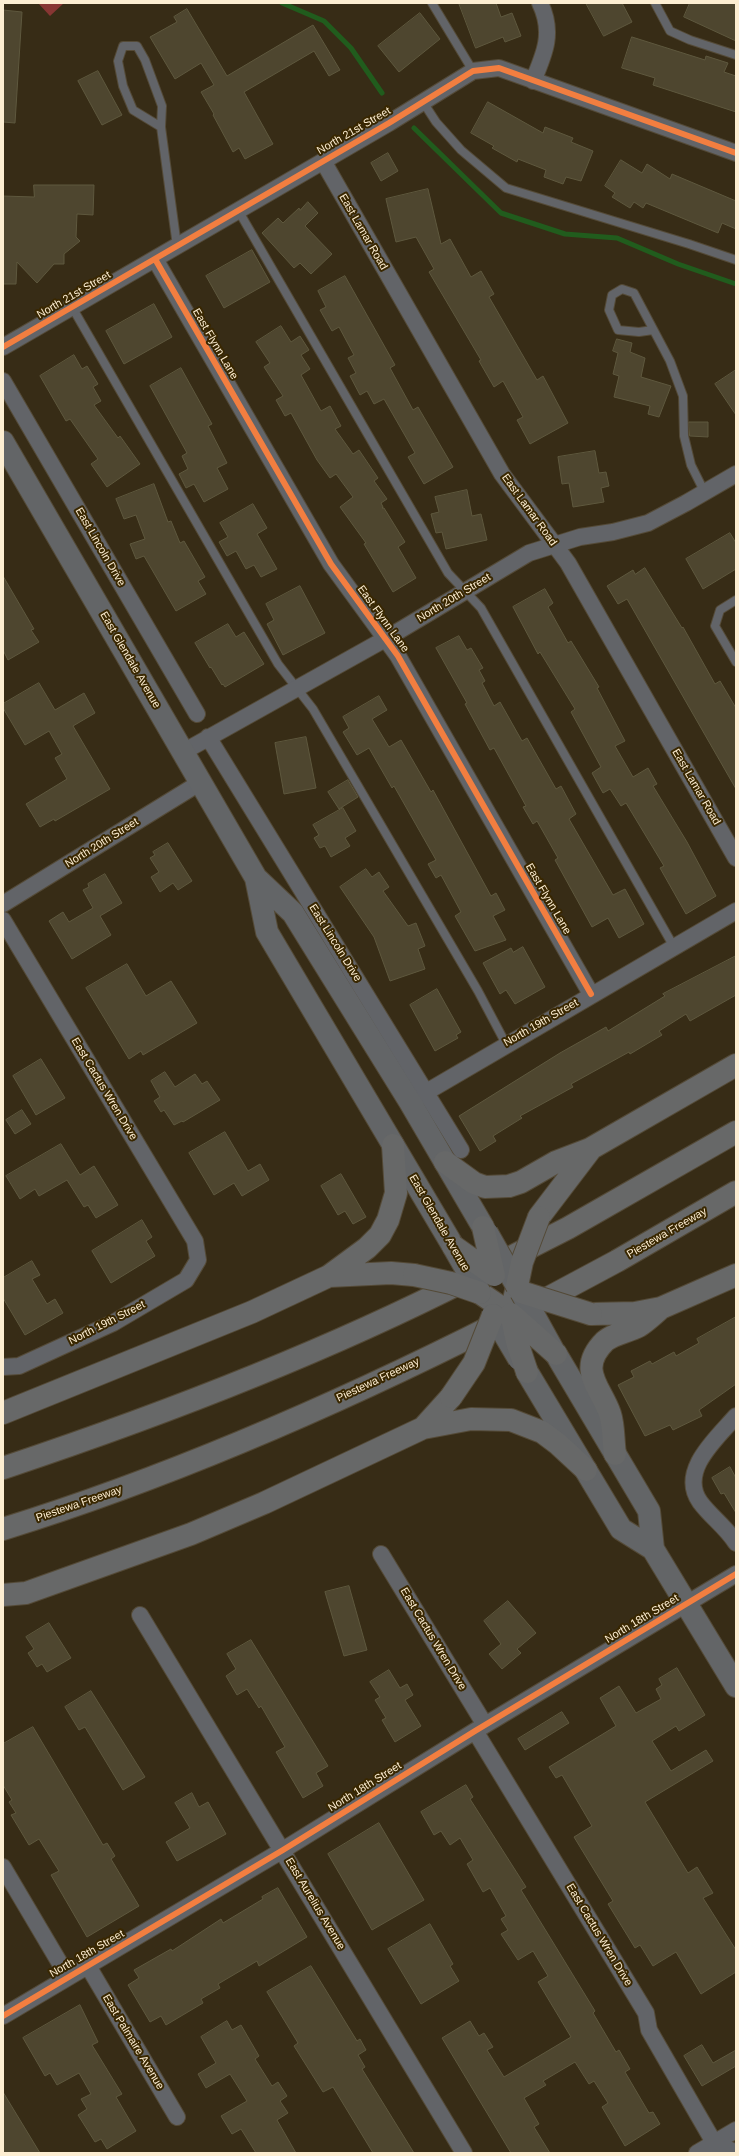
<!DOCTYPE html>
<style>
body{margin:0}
#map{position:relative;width:739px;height:2156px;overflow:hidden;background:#372c16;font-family:Helvetica,sans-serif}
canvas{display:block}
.frame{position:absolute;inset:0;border:4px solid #fdeed2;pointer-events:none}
</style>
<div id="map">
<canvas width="739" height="2156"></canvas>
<div class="frame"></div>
</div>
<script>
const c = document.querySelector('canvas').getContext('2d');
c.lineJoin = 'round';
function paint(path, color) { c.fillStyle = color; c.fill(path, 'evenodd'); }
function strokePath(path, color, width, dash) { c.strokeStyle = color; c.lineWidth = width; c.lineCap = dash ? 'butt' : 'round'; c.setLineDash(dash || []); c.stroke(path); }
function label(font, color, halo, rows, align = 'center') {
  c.font = font + ' Helvetica,sans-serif'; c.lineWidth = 4; c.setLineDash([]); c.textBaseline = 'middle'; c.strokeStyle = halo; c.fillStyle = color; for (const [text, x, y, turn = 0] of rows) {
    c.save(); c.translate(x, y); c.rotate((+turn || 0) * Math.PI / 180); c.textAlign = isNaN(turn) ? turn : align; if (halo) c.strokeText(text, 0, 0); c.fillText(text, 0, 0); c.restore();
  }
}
const green = new Path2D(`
 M38,3H64L50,16Z`);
const stream = new Path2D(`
 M282,3L324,21L351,48L382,93
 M414,128L501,213L565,234L617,238L678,264L736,284`);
const building = new Path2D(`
 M459,3H496L501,17L512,13L521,36L505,42L503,37L476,48Z
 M586,3H622L632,22L604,36Z
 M690,3H736V41L684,17Z
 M187,9L227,76L313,25L340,70L329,76L314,51L244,92L273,144L245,159L239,148L233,152L213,115L214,114L201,92L214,85L201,63L175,79L150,37L177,22L174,17Z
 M3,10L22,12L15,123L3,122Z
 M420,13L440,39L399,72L378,46Z
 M632,37L705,60L706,56L728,63L724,72L736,76V112L653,85L655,78L622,68Z
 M98,71L122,115L102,125L78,81Z
 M488,102L543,133L545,127L573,138L571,142L593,151L581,181L566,177L563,184L544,177L546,170L518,159L517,162L492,148L494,146L471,133Z
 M388,153L398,171L381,181L371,163Z
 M621,160L642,173L647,164L670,179L672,174L736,201V229L722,223L718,233L646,203L643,208L634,202L630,208L612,197L615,193L605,186Z
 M34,185H94L93,215L77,214L76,237L80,241L64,254V264H54L37,283L17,262L16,284H3V196L34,197Z
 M428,189L441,244L450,239L471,277L481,271L494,294L489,297L537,380L543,376L568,423L530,444L517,420L523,417L503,381L494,387L479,361L481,360L429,272L434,269L416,237L396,242L386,199Z
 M308,202L318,213L305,226L332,254L311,274L300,263L294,268L262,233L278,218L283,223L299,208L300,210Z
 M252,250L270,282L224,308L206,276Z
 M345,276L395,365L390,368L413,410L418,407L453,467L424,484L408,457L415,453L384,399L374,404L367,391L360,395L350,376L356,373L348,358L354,355L339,327L332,331L320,310L326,307L318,291Z
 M154,304L172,337L124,364L106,331Z
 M281,326L291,342L300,336L309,350L301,355L310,369L301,375L321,411L330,406L341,426L335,429L353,454L359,450L378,478L374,481L387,499L381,503L383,507L382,508H384L405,542L398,547L416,578L393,592L364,544L366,543L340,507L353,497L336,474L330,478L317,460L291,413L285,416L276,400L283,396L264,367L270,363L256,342Z
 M617,339L632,343L630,352L645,358L641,377L671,386L659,417L648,414L650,406L614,397L619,376L613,374L618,353L613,351Z
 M74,355L82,369L87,366L98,384L93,387L101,401L94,405L118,438L120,436L140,464L107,487L91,464L98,459L70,419L66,421L40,376Z
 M181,368L212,424L208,426L227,463L217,468L228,489L204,502L194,484L186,488L179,474L188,469L182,456L187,453L150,386Z
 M736,370V415L715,384Z
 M689,422H708V437L690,436Z
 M595,451L599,473L606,472L609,486L601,488L604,502L573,507L569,483L562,484L558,457Z
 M154,484L168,522L171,521L180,543L184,541L205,577L198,581L206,594L176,611L144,556L136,559L130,544L145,539L136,515L124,519L116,499Z
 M467,490L472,516L481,514L487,540L446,549L442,532L436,533L431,514L439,512L435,497Z
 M253,504L267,528L257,534L277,569L261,577L254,565L246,569L236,551L227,556L219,542L228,537L220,523Z
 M730,533L736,543V569L703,589L686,559Z
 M645,568L682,628L683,627L715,684L720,681L736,708V789L627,599L618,604L607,586L633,570L635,574Z
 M3,576L34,629L31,630L39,642L8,660L3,650Z
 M300,586L325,633L283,655L267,624L274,620L266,604Z
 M545,589L553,603L548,607L568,643L571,641L599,687L597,688L625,741L615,746L633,777L648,768L657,784L653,786L687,842L716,896L686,914L660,868L664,866L626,803L621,806L610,789L603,793L592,773L601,767L571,712L575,709L540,652L538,654L513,607Z
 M228,624L236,637L244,632L264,664L225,687L223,684L222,685L211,667L210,668L195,643Z
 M459,636L467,650L471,648L483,668L479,670L485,681L482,683L494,706L500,702L522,741L527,738L556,789L561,786L576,814L569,819L613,895L625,889L644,924L619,938L608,918L592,927L555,860L558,858L537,821L533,824L523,807L526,806L494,748L490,750L465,704L467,703L436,648Z
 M39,683L55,710L84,693L95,713L73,726L110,789L55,821L54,819L40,827L26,804L67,779L55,758L62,754L49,731L25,745L3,708V704Z
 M379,696L387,710L372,719L389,747L401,740L431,792L433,790L491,896L496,893L505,910L493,916L506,940L475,951L455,916L461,912L441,875L436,878L428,864L436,860L394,786L392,788L369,748L357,755L343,732L349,728L343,717Z
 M306,737L316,788L284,794L275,743Z
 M348,780L358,797L339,809L328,792Z
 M343,808L356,831L345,838L350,846L331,857L325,846L320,848L314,838L319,835L313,825Z
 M168,843L192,881L178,890L173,883L160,892L151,877L159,872L150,858L155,855L153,852Z
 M366,869L372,877L379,872L389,887L383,891L408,926L416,923L425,946L418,949L425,969L390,981L374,937L340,887Z
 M105,874L122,903L100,916L111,935L72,959L49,921L63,912L69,922L93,908L83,890L89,887L88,884Z
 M523,947L545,987L515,1004L506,990L500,994L483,963L511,948L513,952Z
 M736,956V995L690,1021L686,1014L659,1031L662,1035L630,1054L629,1052L571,1084L573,1087L520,1116L522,1118L493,1136L496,1141L480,1151L459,1116L560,1053L606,1027L608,1031L665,996L663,994Z
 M127,964L146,996L171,981L197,1023L143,1055L141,1051L129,1059L86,988Z
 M437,989L461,1032L456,1035L458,1038L435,1051L410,1005Z
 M41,1059L65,1098L36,1115L13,1076Z
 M165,1072L175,1087L195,1074L202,1084L207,1081L220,1100L183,1122L182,1121L174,1125L164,1110L161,1112L154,1101L160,1097L151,1081Z
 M22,1110L31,1124L15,1134L6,1120Z
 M225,1132L248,1171L260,1164L269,1180L242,1196L234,1183L214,1195L189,1153Z
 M61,1144L80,1175L94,1166L118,1205L96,1218L88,1205L84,1207L67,1180L39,1196L35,1189L20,1199L6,1176Z
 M341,1174L366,1217L353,1224L345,1211L338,1215L321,1186Z
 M142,1220L152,1237L146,1241L155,1256L111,1283L92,1251Z
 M32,1261L40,1275L32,1279L47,1304L55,1299L63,1313L25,1335L3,1298V1278Z
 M736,1317V1384L699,1410L702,1416L673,1430L670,1425L645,1436L618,1385L634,1377L631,1371L650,1361L652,1364L674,1352L676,1356L699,1343L697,1339Z
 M730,1467L736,1478V1513L724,1493L721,1494L712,1478Z
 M349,1586L367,1650L344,1656L325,1592Z
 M508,1601L536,1633L517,1649L521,1653L502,1669L489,1654L501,1644L484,1621Z
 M49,1623L71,1658L47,1672L42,1664L37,1667L28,1653L34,1649L26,1637Z
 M251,1640L328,1766L316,1773L323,1786L303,1798L276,1752L285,1747L261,1706L259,1708L247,1689L237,1695L226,1676L236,1669L227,1654Z
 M677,1668L705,1715L679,1731L676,1726L652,1741L671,1771L706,1750L713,1761L645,1802L688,1873L697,1867L713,1893L703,1898L736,1950V1972L701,1994L676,1952L653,1966L640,1945L635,1948L608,1904L613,1901L574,1837L592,1826L562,1775L556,1778L549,1767L616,1726L600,1698L619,1686L636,1713L661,1699L656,1689L662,1685L659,1679Z
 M389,1670L400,1688L407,1684L413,1695L405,1700L421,1726L395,1742L382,1720L386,1718L375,1700L380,1697L370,1682Z
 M91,1691L145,1777L123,1790L85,1727L79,1730L65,1707Z
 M562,1712L569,1723L525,1750L518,1739Z
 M33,1727L103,1845L107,1843L115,1856L111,1859L139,1906L87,1937L51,1875L59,1871L39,1839L29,1845L11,1815L16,1813L9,1802L12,1800L3,1785V1744Z
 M466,1785L473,1797L470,1799L526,1887L521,1890L595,2011L593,2013L616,2052L619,2050L630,2069L625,2072L649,2113L653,2112L660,2124L625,2146L602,2107L608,2103L594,2081L589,2084L575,2062L543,2081L546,2085L524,2098L539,2124L534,2127L550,2153H511L442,2038L470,2021L479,2036L484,2033L493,2047L487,2050L504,2077L571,2037L538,1982L548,1976L533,1951L518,1960L501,1934L508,1930L501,1919L506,1916L490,1888L483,1892L467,1864L473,1860L460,1838L450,1845L441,1831L434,1835L421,1812Z
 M192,1793L199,1807L208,1802L226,1834L177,1861L166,1842L190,1828L175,1803Z
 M379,1823L424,1900L372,1930L328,1854Z
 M278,1888L307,1937L259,1966L257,1961L218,1984L220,1988L201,1999L203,2003L166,2025L161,2016L150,2022L128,1985L139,1978L134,1970L171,1949L172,1951L221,1919L223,1923L263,1899L262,1897Z
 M430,1924L453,1964L450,1966L459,1981L421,2004L388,1949Z
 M311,1966L357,2041L360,2039L366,2050L358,2055L365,2067L362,2069L414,2153H373L333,2087L323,2092L294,2046L298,2043L267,1992Z
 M80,2005L98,2042L92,2045L122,2094L116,2097L136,2131L107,2149L101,2139L95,2142L78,2115L87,2109L81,2099L91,2094L79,2073L57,2085L50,2073L45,2076L23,2038Z
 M227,2021L232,2030L241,2025L259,2056L255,2059L272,2086L278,2082L287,2096L280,2101L288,2113L277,2120L296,2153H256L241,2129L232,2134L221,2116L247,2101L230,2074L206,2088L198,2074L216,2063L201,2037Z
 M702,2045L713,2063L736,2050V2066L702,2086L684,2056Z
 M3,2092L40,2153H3Z`);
const lane = new Path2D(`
 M432,3L473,71
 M655,3L670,31L690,40L736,55
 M423,102L436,122L461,150L506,188L689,244L736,260
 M161,127L162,106L145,60L137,46H123L118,61L123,86L133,110L161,127L177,246
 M238,210L448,573L481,608L674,947
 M72,307L278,664L313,709L478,991L506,1044
 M653,330L639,332L618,330L609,310L612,295L622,289L634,293L670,361L683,396L684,436L691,465L705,493
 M736,600L720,610L715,626L736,662`);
const street = new Path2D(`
 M533,81C545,53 554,32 540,3
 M323,161L502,474L568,563L736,858
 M155,259L331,564L398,656L591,994
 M3,347L389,123L473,71L499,68L736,153
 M3,381L197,714
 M208,737L461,1150
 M183,752L387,638L529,553L580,537L613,532L648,523L686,503L736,474
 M3,904L201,782
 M3,920L195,1241L198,1260L186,1280L113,1323L19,1366L3,1367
 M418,1097L736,911
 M736,1416C717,1438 678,1471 700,1502C711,1517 726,1527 736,1543
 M381,1554L485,1725
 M140,1615L464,2153
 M475,1731L646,2013L649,2030L720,2153
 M3,1867L68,1977
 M88,1966L177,2117
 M3,2016L283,1850L475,1731L736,1574
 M715,2142L736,2153
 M697,2153L736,2130`);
const secondary = new Path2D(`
 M3,442L256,878L293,913L410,1102L483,1227
 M256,878L267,932L453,1246
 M556,1354L649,1511L653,1549
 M527,1372L621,1529L653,1549L736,1686`);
const highway = new Path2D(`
 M445,1162L474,1183L485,1187L509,1186L521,1182L556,1162L590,1149L736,1065
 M539,1217L590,1150
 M515,1255L568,1228L736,1132
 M329,1276L391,1273L414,1275
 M480,1293L511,1314L517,1286
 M533,1306L617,1261L736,1192
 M591,1314L635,1313L661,1308L736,1275
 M3,1413L252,1312L329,1276L367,1248L380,1235L388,1220L396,1193L393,1145
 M423,1428L451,1397
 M615,1454C613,1441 614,1426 610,1414C601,1387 576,1370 605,1341C615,1333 628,1332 639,1326C647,1321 654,1314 661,1308
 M3,1468C162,1415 319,1355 468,1279
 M3,1529C174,1476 340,1403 500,1322
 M3,1595L26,1593L191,1534L264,1503L423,1428L471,1419L511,1420L542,1432L558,1444L586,1470`);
const secondaryBridge = new Path2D(`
 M487,1233L517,1286
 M453,1246L480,1293
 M521,1292L553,1350
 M493,1315L519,1359`);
const highwayBridge = new Path2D(`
 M483,1227L494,1275
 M453,1246L494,1275
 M414,1275L451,1283L480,1293
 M517,1286L522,1262L539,1217
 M521,1292L591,1314
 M511,1314L556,1354
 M511,1314L517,1342L527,1372
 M451,1397L474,1363L493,1315`);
const cycleway = new Path2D(`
 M155,259L331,564L398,656L591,994
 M3,347L389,123L473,71L499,68L736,153
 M3,2016L283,1850L475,1731L736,1574`);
const streetNames = [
 ["North 21st Street",354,131,-30],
 ["East Lamar Road",363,232,60],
 ["North 21st Street",74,295,-30],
 ["East Flynn Lane",215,344,60],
 ["East Lamar Road",529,510,54],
 ["East Lincoln Drive",100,547,60],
 ["North 20th Street",454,598,-31],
 ["East Flynn Lane",383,619,54],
 ["East Glendale Avenue",130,660,60],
 ["East Lamar Road",696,787,60],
 ["North 20th Street",102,843,-32],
 ["East Flynn Lane",548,899,60],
 ["East Lincoln Drive",335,943,58],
 ["North 19th Street",541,1023,-30],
 ["East Cactus Wren Drive",104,1089,59],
 ["East Glendale Avenue",439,1223,60],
 ["Piestewa Freeway",667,1233,-30],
 ["North 19th Street",107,1323,-27],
 ["Piestewa Freeway",378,1380,-25],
 ["Piestewa Freeway",79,1504,-19],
 ["North 18th Street",642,1619,-31],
 ["East Cactus Wren Drive",433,1639,59],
 ["North 18th Street",365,1787,-32],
 ["East Aurelius Avenue",315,1904,59],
 ["East Cactus Wren Drive",599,1935,59],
 ["North 18th Street",87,1954,-30],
 ["East Palmaire Avenue",133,2042,59]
];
paint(green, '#873633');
strokePath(stream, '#215c1d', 5);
paint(building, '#4e462f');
strokePath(building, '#5e583e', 1);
strokePath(lane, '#544a37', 10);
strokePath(street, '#544a37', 18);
strokePath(secondary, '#544a37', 24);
strokePath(highway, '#544a37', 24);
strokePath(lane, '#626468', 8);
strokePath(street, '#626468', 16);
strokePath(secondary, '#636567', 22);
strokePath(highway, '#676868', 22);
strokePath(secondaryBridge, '#544a37', 24, []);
strokePath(highwayBridge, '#544a37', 24, []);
strokePath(secondaryBridge, '#636567', 22);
strokePath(highwayBridge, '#676868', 22);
strokePath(cycleway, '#f27e40', 6);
label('11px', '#fdeed2', '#392700', streetNames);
</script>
